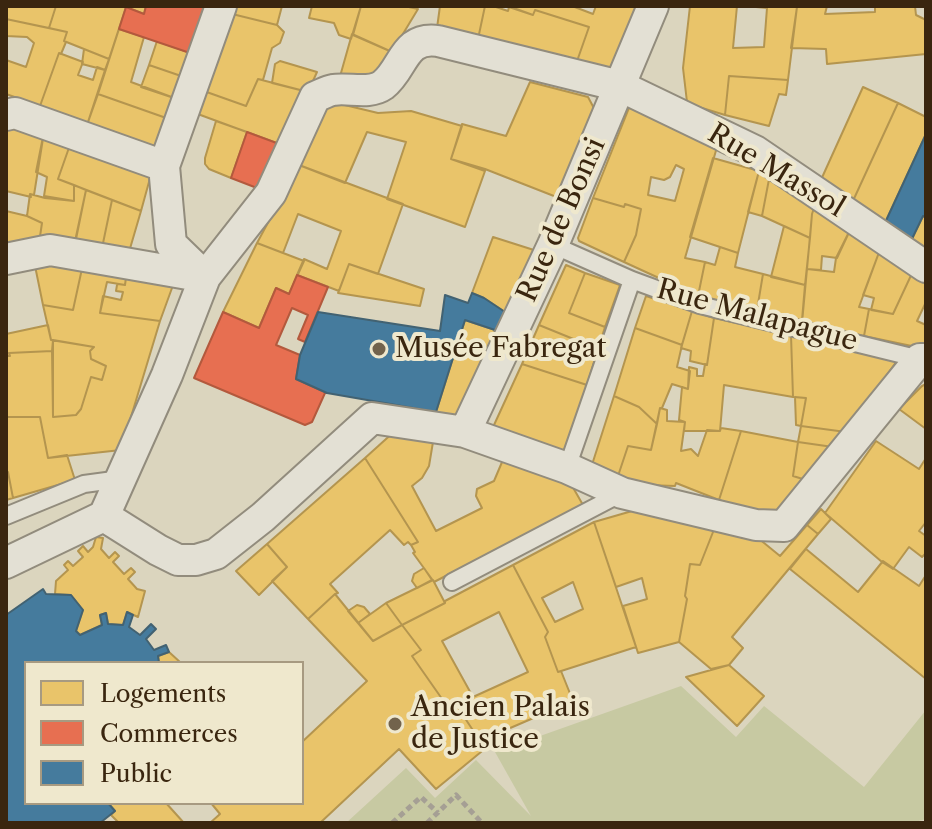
<!DOCTYPE html>
<meta charset="utf-8">
<style>
body{margin:0}
#map{position:relative;width:932px;height:829px;overflow:hidden;background:#dbd5be;font-family:"Libre Caslon Text",serif}
canvas{display:block}
.frame{position:absolute;inset:0;border:8px solid #3a260f;pointer-events:none}
.legend{position:absolute;left:24px;top:661px;width:280px;height:144px;box-sizing:border-box;background:#efe8cd;border:2px solid #a79a81;margin:0;padding:10px 14px;list-style:none;font-size:24px;color:#3a260f}
.legend li{display:flex;align-items:center;gap:16px;height:40px}
.legend b{width:40px;border:2px solid #a79a81}
</style>
<div id="map">
<canvas width="932" height="829"></canvas>
<div class="frame"></div>
<ul class="legend">
<li><b style="height:22px;background:#e9c46a"></b>Logements</li>
<li><b style="height:22px;background:#e76f51"></b>Commerces</li>
<li><b style="height:22px;background:#457b9d"></b>Public</li>
</ul>
</div>
<script>
const c = document.querySelector('canvas').getContext('2d');
c.lineJoin = 'round';
function paint(path, color) { c.fillStyle = color; c.fill(path, 'evenodd'); }
function strokePath(path, color, width, dash) { c.strokeStyle = color; c.lineWidth = width; c.lineCap = dash ? 'butt' : 'round'; c.setLineDash(dash || []); c.stroke(path); }
function label(font, color, halo, rows, align = 'center') {
  c.font = font + ' "Libre Caslon Text",serif'; c.lineWidth = 8; c.setLineDash([]); c.textBaseline = 'middle'; c.strokeStyle = halo; c.fillStyle = color; for (const [text, x, y, turn = 0] of rows) {
    c.save(); c.translate(x, y); c.rotate((+turn || 0) * Math.PI / 180); c.textAlign = isNaN(turn) ? turn : align; if (halo) c.strokeText(text, 0, 0); c.fillText(text, 0, 0); c.restore();
  }
}
const green = new Path2D(`
 M681,686L736,737L764,706L864,787L926,710V819L911,823H346L406,768L435,798L476,760L531,816L495,752Z`);
const homes = new Path2D(`
 M6,6H56L49,28L6,19Z
 M56,6H146L144,14L126,7L109,59L64,41L67,32L49,28Z
 M230,6H282L277,25L228,13Z
 M312,6H361L351,39L339,35L334,23L309,18Z
 M361,6H404L418,9L392,52L353,35Z
 M440,6H485L478,39L437,28Z
 M485,6H493L508,11L509,7L533,15L535,10L589,27L576,64L478,39Z
 M508,6H572L593,14L596,6H641L613,72L576,64L589,27L535,10L533,15Z
 M690,6H737L733,48L764,47L767,8L745,6H801L797,7L788,80L729,76L725,115L689,104L687,102L683,68Z
 M801,6H827L825,14L875,12V6H915L916,15L926,20V54L827,64L826,49L791,48L797,7Z
 M228,13L277,25L284,32L280,43L272,48L263,80L258,79L246,106L201,90Z
 M6,19L67,32L64,41L66,42L61,54L59,53L40,106L6,94V60L26,67L34,43L27,37L6,36Z
 M119,29L144,37L131,82L177,99L169,119L98,94Z
 M352,34L392,52L378,73L339,80Z
 M157,41L193,54L184,77L149,65Z
 M84,49L109,59L105,70L82,64Z
 M59,53L83,62L78,75L93,80L97,67L105,70L87,125L40,106Z
 M280,61L317,72L308,92L272,83L275,64Z
 M149,65L184,77L177,99L141,87Z
 M729,76L788,80L786,95L779,94L769,126L725,115Z
 M258,79L308,92L282,145L195,113L201,90L246,106Z
 M530,82L588,97L596,112L559,198L485,169L451,159L462,124L506,136Z
 M863,87L898,103L852,203L820,182Z
 M98,94L169,119L157,150L87,125Z
 M328,101L378,113L411,111L462,126L451,159L485,171L465,227L387,199L406,142L367,132L345,183L299,165Z
 M898,103L926,117V134L884,225L852,203Z
 M636,106L717,147L685,258L705,262L698,296L624,262L636,235L641,209L625,204L624,207L593,198L629,108ZM676,165L684,169L675,201L648,195L651,177L664,180L670,177Z
 M216,121L247,132L231,178L209,169L205,164V158Z
 M6,123L44,132L34,195L30,194L31,197L6,191Z
 M44,132L71,142L58,179L74,185V201L44,196L47,177L36,172Z
 M71,142L152,171L141,211L58,179Z
 M713,158L759,171L738,253L690,237Z
 M299,165L403,204L378,274L349,264L339,291L297,275L304,259L327,269L341,231L298,214L283,253L257,243Z
 M759,171L770,174L762,216L748,212Z
 M770,174L815,205L812,214L810,238L762,216Z
 M74,185L86,190L74,246L39,243L42,223L27,216L30,194L45,198L74,201Z
 M86,190L112,200L102,248L75,244Z
 M593,198L624,207L625,204L641,209L636,235L624,262L579,241L578,238Z
 M112,200L141,211L129,252L102,248Z
 M815,205L852,226L837,258L822,256L821,270L807,269L812,214Z
 M6,211L27,216L42,223L39,243L6,251Z
 M923,216L926,217V254L910,243Z
 M784,226L810,238L805,285L771,277Z
 M852,226L881,247L859,307L869,309L864,336L802,323L807,269L834,272L836,258Z
 M493,237L537,251L511,316L484,298L472,293Z
 M257,243L304,261L289,294L276,288L259,328L223,312Z
 M720,247L738,253L735,267L763,274L757,310L698,296L705,262L715,265Z
 M881,247L914,269L893,314L871,310L874,298L863,295Z
 M34,261L83,264L73,310L43,305Z
 M83,264L127,270L125,285L107,282L100,313L160,321L121,450L48,458L40,417H6V356H10L9,353L52,351L53,417L76,415L81,409L91,377L102,380L106,366L91,359L90,351L94,347L51,340L43,305L73,310Z
 M349,264L424,289L420,306L338,293Z
 M566,265L585,273L569,313L605,327L598,349L539,325Z
 M914,269L926,278V302L917,321L926,325V349L864,336L869,309L893,314Z
 M127,270L176,277L160,321L100,313L103,296L121,300L123,292L116,291L117,285L118,284L125,285Z
 M585,273L620,285L605,327L569,313Z
 M763,274L805,285L802,320L757,310Z
 M646,296L692,311L682,345L635,328Z
 M692,311L714,318L707,365L690,361L691,351L681,348Z
 M714,318L791,335L793,397L724,385L720,431H684L685,422L679,420L682,387L688,389L689,367L697,369V376H703L705,364L707,365Z
 M465,320L504,333L462,419L436,412Z
 M48,325L51,340H53L52,351L9,353L10,356H6V334Z
 M539,325L598,349L587,385L522,364Z
 M635,328L682,345L677,367L690,371L688,389L672,384L662,408H660L657,424L639,407L614,396Z
 M791,335L899,358L846,432L801,426L806,398L793,397Z
 M53,340L94,347L90,351L91,359L106,366L102,380L91,377L81,409L76,415L53,417Z
 M522,364L587,385L565,453L496,429L494,425Z
 M926,384V429L899,409L922,386Z
 M614,396L639,407L657,424L651,450L628,446L617,479L590,471Z
 M795,397L806,398L801,426L796,425Z
 M660,408L667,410V421L685,422L681,451L691,449L698,456L707,430L720,431L721,428L741,431L719,500L676,483L675,486L647,485L617,479L628,446L651,450Z
 M6,417H40L48,458L67,455L75,480L13,498L8,472H6Z
 M801,426L846,432L833,447L798,442Z
 M396,430L434,436L429,466L422,478L412,486L436,531L482,508L476,496L477,489L494,481L505,455L567,477L583,505L434,582L413,553L415,552L411,545L418,542L365,458Z
 M741,431L798,442L793,476L806,480L779,519L719,500Z
 M876,441L919,469L926,458V522L919,531L926,536V553L922,557L909,547L893,569L882,562L825,513Z
 M798,442L833,447L806,480L793,476Z
 M365,458L418,542L411,545L408,542L404,545L390,530L330,584L338,593L335,594L308,619L272,581L287,567L267,544Z
 M6,472H8L13,498L6,500Z
 M639,509L715,527L700,565L690,564L685,596L687,599L679,642L638,653L623,606L647,599L642,578L616,587L594,522Z
 M821,509L831,519L818,534L807,525Z
 M594,522L636,647L558,672L545,637L548,632L513,565ZM573,582L583,609L555,622L542,598Z
 M807,525L818,534L732,637L743,648L729,665L711,669L679,642L687,599L685,596L690,564L700,565L715,527L758,538L780,556Z
 M96,537L103,538L101,549L109,558L115,552L119,556L113,562L124,574L131,568L135,572L128,579L137,589L145,591L138,617L127,612L123,625L108,624L106,613L100,615L102,625L80,635L76,631L83,610L71,595L55,594L56,581L68,570L64,565L68,561L73,566L83,557L78,551L83,546L88,552L93,547Z
 M267,544L287,567L259,595L236,571Z
 M806,549L858,592L883,561L919,586L926,575V679L790,569Z
 M513,565L548,632L545,637L558,672L561,671L573,701L480,741L453,700L447,706L412,656L421,650L402,625L445,603V601ZM499,612L528,672L473,697L442,641Z
 M424,568L432,580L417,588L412,581L414,574Z
 M433,580L445,603L402,625L386,603Z
 M335,594L373,641L402,625L421,650L412,656L447,706L453,700L480,741H482L487,747L436,789L399,749L320,823H210L220,814L211,803H302V742L367,681L308,619Z
 M386,603L402,625L373,641L358,623Z
 M357,605L364,607L370,614L358,623L348,611Z
 M169,652L181,663H159L158,656Z
 M729,665L764,696L737,726L686,677Z
 M108,803H166L184,823H119L111,815L115,811Z`);
const shops = new Path2D(`
 M146,6H211L193,54L119,29L126,7L144,14Z
 M247,132L282,145L257,188L231,178Z
 M297,275L328,287L305,342L298,339L308,315L292,308L276,345L300,355L296,379L327,393H325L312,422L305,425L194,378L223,312L259,328L276,288L289,294Z`);
const public = new Path2D(`
 M926,134V217L923,216L910,243L884,225Z
 M472,293L484,298L511,316L504,333L465,320L436,412L327,393L296,379L300,355L318,312L440,331L445,295L468,303Z
 M43,589L46,594L71,595L83,610L76,631L80,635L102,625L100,615L106,613L108,624L123,625L127,612L133,615L129,627L140,635L151,624L156,629L146,639L154,650L166,645L169,652L158,656L159,663H26V803H108L115,811L100,823H6V615Z`);
const path = new Path2D(`
 M392,823L421,797L438,813
 M427,823L456,795L482,823`);
const lane = new Path2D(`
 M553,245L632,280L700,305L920,359
 M567,468L632,280
 M6,516L84,484L121,479
 M452,582L622,493`);
const street = new Path2D(`
 M6,115L15,113L164,166
 M6,259L50,250L205,277
 M205,277L171,244L164,166L221,6
 M465,432L553,245L653,6
 M104,516L167,375L205,277L271,193L315,97C321,95 327,91 333,90C348,87 369,95 383,85C404,69 403,36 438,41L620,86L755,151L926,267
 M6,563L104,516L158,550L178,560H196L216,554L263,517L372,418L465,432L567,468L622,493L756,525L784,526L920,359H926`);
const markers = [
 [379,349,8,"#72634c"],
 [395,724,8,"#72634c"]
];
const streetNames = [
 ["Rue Massol",776,171,31],
 ["Rue de Bonsi",562,220,-66],
 ["Rue Malapague",757,316,15]
];
const poiNames = [
 ["Musée Fabregat",395,349],
 ["Ancien Palais",411,708],
 ["de Justice",411,740]
];
paint(green, '#c7c9a2');
paint(homes, '#e9c46a');
strokePath(homes, '#b4954f', 2);
paint(shops, '#e76f51');
strokePath(shops, '#b3593d', 2);
paint(public, '#457b9d');
strokePath(public, '#426272', 2);
strokePath(lane, '#928c7d', 20);
strokePath(street, '#928c7d', 34);
strokePath(path, '#a59f94', 5, [6, 4]);
strokePath(lane, '#e3e0d4', 16);
strokePath(street, '#e3e0d4', 30);
for (const [x, y, r, color] of markers) { const dot = new Path2D(); dot.arc(x, y, r, 0, 2 * Math.PI); c.fillStyle = color; c.fill(dot); strokePath(dot, '#efe8cd', 3); }
label('28px', '#3a260f', '#efe8cd', streetNames);
label('28px', '#3a260f', '#efe8cd', poiNames, 'left');
</script>
